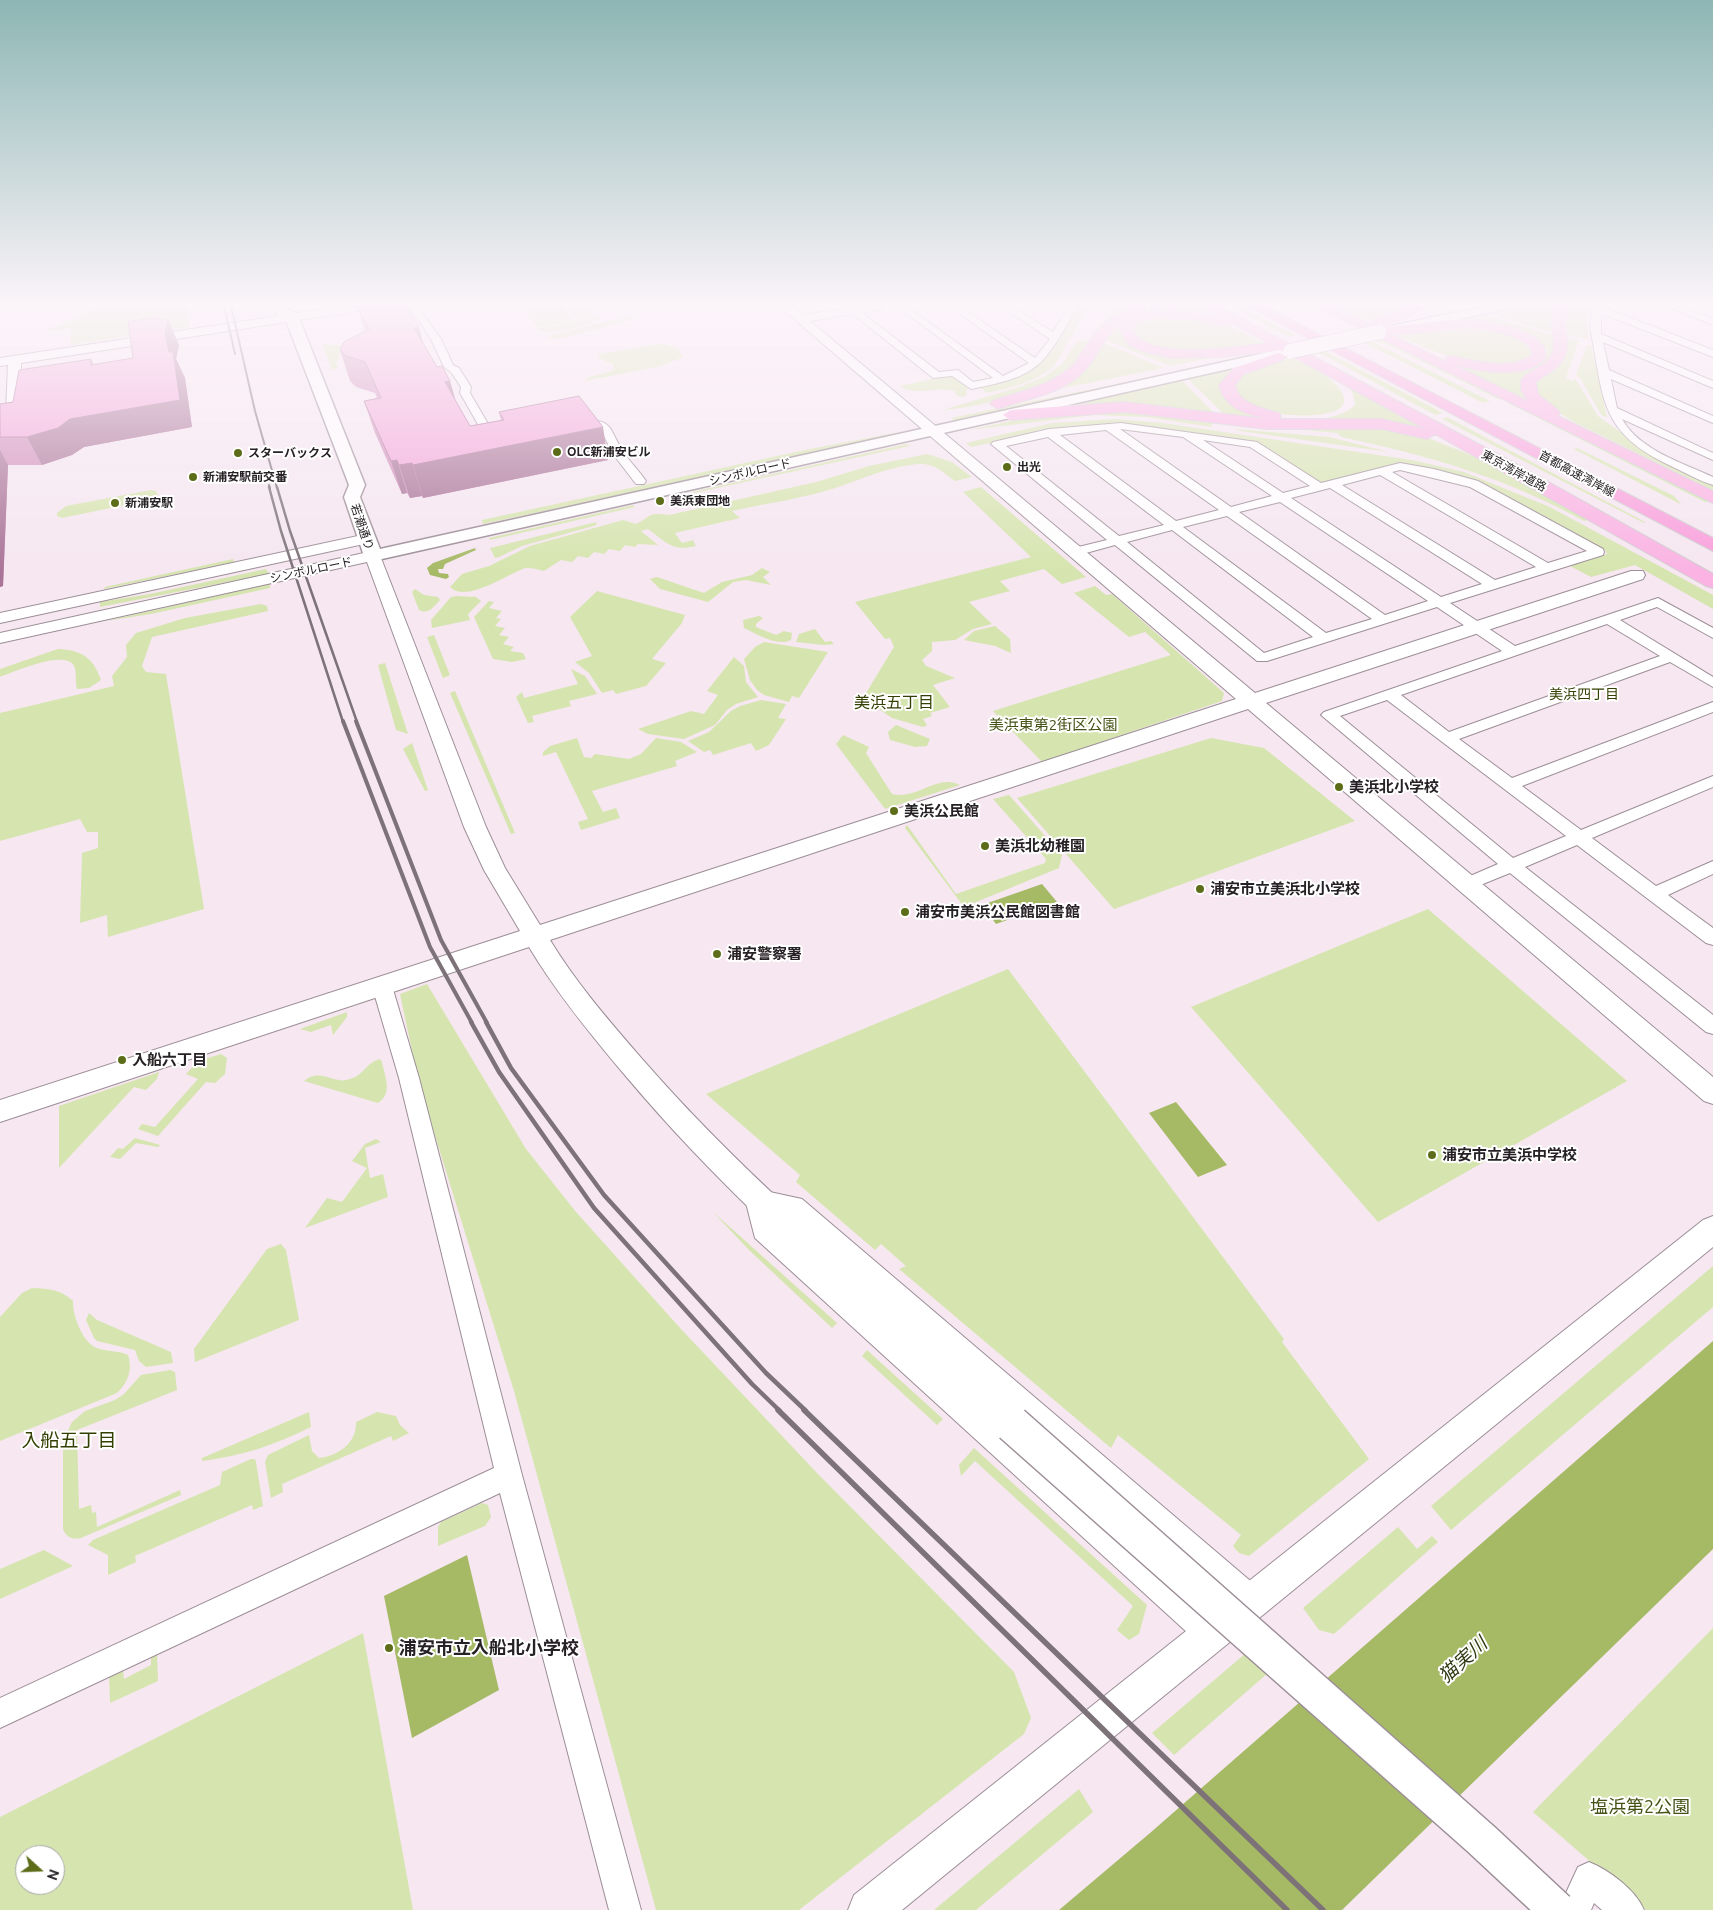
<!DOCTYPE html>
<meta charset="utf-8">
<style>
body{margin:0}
#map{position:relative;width:1713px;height:1910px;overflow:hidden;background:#f6e7f1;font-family:Ubuntu,sans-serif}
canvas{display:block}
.north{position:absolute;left:15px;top:1845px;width:50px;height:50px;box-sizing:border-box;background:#fff;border:1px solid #a8a6a7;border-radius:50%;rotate:110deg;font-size:14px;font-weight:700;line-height:20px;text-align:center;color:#262124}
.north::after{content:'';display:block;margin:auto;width:18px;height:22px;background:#5c6c18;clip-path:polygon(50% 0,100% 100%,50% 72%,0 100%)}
</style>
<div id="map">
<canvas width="1713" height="1910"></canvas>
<div class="north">N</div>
</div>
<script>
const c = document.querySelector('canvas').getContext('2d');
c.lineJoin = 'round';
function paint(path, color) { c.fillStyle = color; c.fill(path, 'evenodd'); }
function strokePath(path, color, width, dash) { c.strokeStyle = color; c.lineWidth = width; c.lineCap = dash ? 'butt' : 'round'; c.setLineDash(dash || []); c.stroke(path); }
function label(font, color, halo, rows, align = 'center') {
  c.font = font + ' Ubuntu,"Noto Sans JP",sans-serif'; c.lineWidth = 4; c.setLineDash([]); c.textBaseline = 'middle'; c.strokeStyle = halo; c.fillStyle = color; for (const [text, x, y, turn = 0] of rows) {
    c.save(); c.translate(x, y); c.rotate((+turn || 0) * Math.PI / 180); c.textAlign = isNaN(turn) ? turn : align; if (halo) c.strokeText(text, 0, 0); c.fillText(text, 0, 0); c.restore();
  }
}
const green = new Path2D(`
 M101,306H188L189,327L71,345V328L45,332Z
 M521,306H563L576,322L537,328Z
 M569,306H627H600L589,310L588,313L602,318L600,320C580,325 555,338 536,329L578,322Z
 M1077,306H1089L1054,366C1036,382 1011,388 987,393L980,387C1001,383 1025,378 1042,362C1055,350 1067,322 1077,306Z
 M1118,306H1144L1120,316L1094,336L1089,337Z
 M1156,306H1203L1220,318L1189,312L1130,319L1135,344L1215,357L1170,366L1103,339L1129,318Z
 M1230,306H1240L1296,335L1289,337Z
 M1338,306H1412L1367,321Z
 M1515,306H1558L1555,311V334L1487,312Z
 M1568,306H1594C1583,315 1587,326 1589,339L1565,335L1563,319Z
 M1481,313L1557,337L1554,355L1526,378L1537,407L1463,371L1446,360C1466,365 1532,373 1547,358V350L1543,345L1528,335L1442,322Z
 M1164,315L1225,324L1264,343C1236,349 1163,360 1139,340C1137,337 1135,333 1133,330L1136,323Z
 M627,316L640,318L567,337L552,339L547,336Z
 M1455,326L1503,331L1526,340L1536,354C1531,357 1525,362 1519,363C1479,372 1432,351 1396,335Z
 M1382,338L1501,398L1498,399L1395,348L1373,340Z
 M1566,338L1579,340L1566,378L1573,381L1575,378L1598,416L1661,461L1713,486V490L1576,423L1551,408L1539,397L1535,385L1536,381C1552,369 1569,360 1566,338Z
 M1082,340L1091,341C1083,355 1073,370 1058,378C1028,395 977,407 943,410L1016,388L1044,377L1062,364L1076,342Z
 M1371,341L1490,401L1483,403L1363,342Z
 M1101,342L1164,368L1047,391Z
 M322,344L343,346L345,353L338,354L339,358L336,362L338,368L332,370Z
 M659,344L669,345L680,351L683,357L661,366L585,381C590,373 606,376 614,369L613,364L598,358L600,354Z
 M1587,345L1591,346L1607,417L1602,416L1580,378L1576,375Z
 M1325,351L1443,413L1435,415L1318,352Z
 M1293,358C1309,367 1333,376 1342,393C1358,422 1280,416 1269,412C1259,409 1250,404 1241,399L1235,385C1247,367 1272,363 1293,358Z
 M1235,368L1222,384C1236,394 1251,410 1266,416C1286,425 1340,422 1355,405L1353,393L1345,383L1409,417L1429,432L1224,417L1223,413L1187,378Z
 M1160,375L1163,377L1069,399L955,421L951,418Z
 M948,376H954L969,389L966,390L967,394L964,397L957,396L954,391C932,386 919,397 899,386Z
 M1181,379L1215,414L1080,406L1094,399Z
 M1506,402H1509L1710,501L1705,502Z
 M1115,409L1214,420L1211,427L1147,417L1094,415L969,430L1020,419Z
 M1447,417L1645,522L1644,523L1442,419Z
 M1115,419L1163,423L1412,460L1464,472L1550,507L1713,595V609L1635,565L1591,577L1570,566L1607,554L1606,551L1499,492L1478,484L1420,467L1400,463L1324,483L1317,482L1254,442L1139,425L1074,426L971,447L966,443L1052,423Z
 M1226,423L1371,426L1418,434L1471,455L1588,520L1584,521C1504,477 1430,456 1341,437L1337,433Z
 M1235,429L1329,437L1389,452L1240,431Z
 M894,433L897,436L483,524L482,520L805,450Z
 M907,444L910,446L694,493L692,492Z
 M1577,448L1674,496L1682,505L1574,449Z
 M927,454L952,462L972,477L955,481C944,473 935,464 922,464C891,464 852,484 822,492C793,500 762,504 732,511L740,518L675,533L682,543L693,540L696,546C672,552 666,542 648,529L641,531L658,545L638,544L635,547L625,545L620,551L609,549L604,554L594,552L588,558L578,556L572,562L561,560L544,571C539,570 530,567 525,568C510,573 465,604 450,587L462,574L489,566L530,546L623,520L636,524C653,516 646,512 669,515L816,482L869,466Z
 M981,487L1086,577L1062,584L1044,569L1000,581L1010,591L969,602L992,624L973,629L955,640L932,642V651L922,660L926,666L955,678L933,685L950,707L930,713L932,716L923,719L927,725L923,727L892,718L863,698L894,647L890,638L885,639L855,602L1031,557L963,492Z
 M151,490L156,491L159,498L62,518L57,516V513L66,506Z
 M633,505L635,507L490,540L489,538Z
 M596,522L597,525L522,546L499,557L495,558L490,548Z
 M233,559L234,562L104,589L105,587Z
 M762,568L770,572L763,577L771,585L746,580L733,582L708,602L660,589L650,579L657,577L704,593L722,582L752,575Z
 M266,569L269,574L100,607V602L150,594Z
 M270,584V588L151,614L106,621Z
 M1095,586L1106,595L1112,594L1224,693L1222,701L1042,762L993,711L1171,655L1145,632L1129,637L1074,593Z
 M415,589L424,595L438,597L440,600C434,607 428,615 419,610L412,592Z
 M597,591L685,615L682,623L652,659L666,663L646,686L616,694L613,690L602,693L589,673L575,662L592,656L570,617Z
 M457,596L476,597L481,601L468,614L470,620L432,628L431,620L451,597Z
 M489,601L494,602L489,608L502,611L496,618L501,619L495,626L505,628L499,635L509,637L503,644L514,647L510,651L523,653L526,659L512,662L493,659L474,617Z
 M261,604L267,606L268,611L152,637L142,666L146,672L166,674L204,909L108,937L107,915L80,923L82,853L98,848V832H87L80,819L0,841V713L114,686L112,676L127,657L126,645L136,633L185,618Z
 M759,616L763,618L756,624V627L776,635L784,631L792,633L791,640C777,647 757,634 744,628L743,620Z
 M995,626L1010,639L1011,653L995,646L964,640L974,631Z
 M815,629L825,642L831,641L834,644L824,645L796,642L799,634Z
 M434,635L450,675L443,678L427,637Z
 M764,642L828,652L799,698L792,696L789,702L764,695L757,690L750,680L744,659L755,647Z
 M58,649C81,650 93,657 101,680L89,688L77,689C75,682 77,672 74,666C65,649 14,672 0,677V669Z
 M734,657L744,666L746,682L758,697L736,704L727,710L715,725L684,739L648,734L638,729L691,711L704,714L718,695L707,691Z
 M385,663L408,734L396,730L378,665Z
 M571,669L585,676L597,694L569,701L571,706L532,716L534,722L528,723L516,697L522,692L524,698L578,684Z
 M455,691L515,833L511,834L450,693Z
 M761,700L786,704L778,718L786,719L769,745L756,751L751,743L713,755L710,750L704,752L688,741L709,732L731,711L740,706Z
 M896,725L930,739L927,746L915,747L890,740L888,732Z
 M843,735L869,747L866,753L892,794C917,800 938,773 960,785L885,809L836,744Z
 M577,738L584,757L591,758L595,754L629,759L641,754L656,738L681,742L697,752L675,761L677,766L592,791L603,812L616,808L620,818L581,830L578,822L588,819L556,752L543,756V752L550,746Z
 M1211,738L1264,748L1355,821L1114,909L1017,798Z
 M412,743L428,790L425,791L403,749Z
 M1009,795L1062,855L1059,868L964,907L905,828L907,825L956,894L1045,863L1046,859L993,799Z
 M1428,909L1627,1081L1378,1222L1191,1007Z
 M1008,969L1284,1339L1282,1342L1369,1459L1249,1556L1239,1553L1233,1546L1241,1535L1118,1435L1111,1448L899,1269L906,1266L881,1244L875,1250L796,1182L800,1175L706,1094Z
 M427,984L526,1149L576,1212L681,1329L817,1473L1014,1672L1031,1718L1024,1734L799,1910H656L514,1391L419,1084L400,994Z
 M347,1012V1017L333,1035L331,1025L311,1032L300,1029Z
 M221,1054L227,1058L225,1074L215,1083L206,1082L158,1136L138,1129L142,1124L155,1127L198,1079L186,1074L198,1061Z
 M380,1059L382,1062C385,1078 393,1093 378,1103L304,1081C320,1068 332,1083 346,1080C364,1077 366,1062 380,1059Z
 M159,1072L157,1079L146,1090L134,1087L59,1168V1106Z
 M135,1138L160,1145L158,1147L136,1143L120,1159L110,1157L118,1148L123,1149Z
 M376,1139L381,1142L365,1148L370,1178L383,1174L388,1197L305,1228L327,1198L342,1202L367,1168L352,1161L365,1144Z
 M713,1212L837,1323L832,1328L749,1250Z
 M281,1244L286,1250L299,1320L195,1362L194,1349L267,1249Z
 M1713,1266V1307L1451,1530L1431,1506Z
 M32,1288C49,1289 60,1289 73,1301C72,1314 83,1344 97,1348C107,1352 118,1350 128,1355C133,1369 128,1383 117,1393L0,1441V1317L22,1293Z
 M89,1313L97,1320L171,1352L173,1363L146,1367L139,1361L135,1350L97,1341L94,1338L86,1320Z
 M867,1350L943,1419L937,1425L862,1356Z
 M170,1370L175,1372L177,1390L77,1430L79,1509L91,1505L92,1513L96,1512L97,1527L180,1490L181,1495L81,1538C72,1540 66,1537 63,1529V1441L72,1422L85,1411L115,1400L124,1394L141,1375Z
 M309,1412L311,1427C274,1445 243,1456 202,1461V1458Z
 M377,1412L396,1416L400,1425L409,1433L393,1441L391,1436L282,1484L283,1492L271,1498L265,1462L268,1455L309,1435L312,1451L319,1458C338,1456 357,1443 356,1422Z
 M974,1448L1147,1605L1139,1634L1129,1640L1117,1630L1133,1606L975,1461L961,1476L959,1465Z
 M251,1459H255L256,1462L263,1506L253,1510L252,1505L135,1556L136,1562L108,1575V1555L88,1545L93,1540L220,1485L222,1472Z
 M482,1503L488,1505L491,1517L485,1526L438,1546V1527L441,1522Z
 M1398,1527L1417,1549L1432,1536L1438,1542L1334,1634L1319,1630L1303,1608Z
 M44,1550L73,1566L0,1599V1569Z
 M1713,1628V1910H1646L1533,1812Z
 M363,1633L413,1910H0V1817ZM25,1855H55V1885H25Z
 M1246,1653L1268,1673L1174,1755L1152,1733Z
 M157,1654L158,1681L110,1703L109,1675L123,1669L124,1679L151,1665V1657Z
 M1079,1789L1093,1812L976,1910H934Z`);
const water = new Path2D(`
 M475,548L476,550L445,564L443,569H438L439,573L448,574L449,577L446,579L430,575L427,568L433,563Z
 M1042,884L1057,902L996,924L982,905Z
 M1176,1102L1227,1165L1198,1177L1149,1113Z
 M1713,1341V1549L1342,1910H1059L1150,1833Z
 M467,1555L499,1690L412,1738L384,1596Z`);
const minor = new Path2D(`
 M409,306H417L441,339L453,365L459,368L471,387L470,393L491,429L507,434V438L503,439L483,433L460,393L461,387L451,372L444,367L431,339Z
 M843,306H853L939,372L958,370L973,382L993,378L897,306H906L1003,376L1029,363L949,306H959L1035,358L1050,339L1001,306H1011L1053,332L1069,306H1078C1042,366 1043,375 971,389L952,376L933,378Z
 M1600,306H1609L1608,309L1713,350V357L1603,314L1601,316V334L1713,381V388L1603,342L1609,370L1713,416V423L1611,379L1617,408L1713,453V460L1622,419C1639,450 1683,463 1713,477V485C1699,481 1684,472 1671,466C1598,432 1604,398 1590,327L1591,316L1597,307Z
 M1666,306H1678L1713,319V325Z
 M576,419C615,420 606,424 624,453C631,463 639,471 646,481L644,484H636L613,454L601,430L595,426L572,424V420Z
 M1121,423L1257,442L1321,483L1400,463L1434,469L1478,481L1603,549L1604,552L1603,555L1450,603L1515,646L1658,598L1713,628V638L1657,607L1620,620L1713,677V687L1670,662L1459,739L1512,778L1713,702V712L1522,786L1581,830L1713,776V787L1592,838L1656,886L1713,861V874L1668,895L1713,928V945L1706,943L1577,845L1525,867L1713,1015V1034L1706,1032L1510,873L1473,888L1467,890L1461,888L1458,884L1461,880L1498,864L1321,715L1324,712L1502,651L1437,607L1267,661H1257L1115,545L1075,556L1070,555L1069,552L1070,549L1107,540L991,444L993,442L1049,429ZM1120,429L1183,437L1272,496L1231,507ZM1106,430L1219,510L1176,521L1060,435ZM1048,437L1164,525L1119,536L1006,446ZM1203,440L1250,447L1310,486L1283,493ZM1400,470L1470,487L1587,551L1548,563L1392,472ZM1380,475L1536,567L1495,580L1342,485ZM1330,488L1482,584L1441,597L1291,498ZM1280,502L1428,601L1385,615L1239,512ZM1227,516L1372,619L1326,633L1183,527ZM1172,530L1313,637L1264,653L1127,542ZM1607,624L1660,656L1449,732L1401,695ZM1387,700L1566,836L1513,858L1340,716Z
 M382,979L389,981L392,986L419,1078L522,1475L641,1910H609L500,1493L0,1728V1698L494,1468L399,1078L372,986L375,981Z
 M756,1189L802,1199L1261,1590L1265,1600L1261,1610L1251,1614L1241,1610L788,1215L770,1212L773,1226L798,1249L1221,1625L1225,1635L1221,1645L1211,1649L1201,1645L755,1238L745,1199L748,1192Z
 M1589,1862C1609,1870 1636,1890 1644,1910H1602L1594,1903L1591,1910H1558L1578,1867Z`);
const tertiary = new Path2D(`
 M344,306H370L364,310L21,363C21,385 28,422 0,429V419L6,411L8,365L0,366V358Z
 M779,306H792L803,315L860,306H885L879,310L810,321L1255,693L1631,571H1643L1645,575L1643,579L1266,703L1713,1077V1104L1704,1101L1248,709L550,940C576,983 610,1022 643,1060C757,1191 893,1300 1023,1413L1028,1424L1023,1435L1012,1440L1001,1435C871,1320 736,1208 624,1074C590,1034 556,992 529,947L0,1122V1100L520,931L484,870L464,827L367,562L0,643V633L373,551L379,553L486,827L505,868L540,925L1236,699Z
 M367,534L373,536L375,539L373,542L0,623V613Z
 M1713,1216V1247L902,1910H848L854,1895L1703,1220Z`);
const secondary = new Path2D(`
 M274,306H286L288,310L295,312L299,318L365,485L360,497L380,549L1291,347L1298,351L1291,355L373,561L367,560L364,556L344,497L349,485L285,318L277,315Z
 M1485,306H1507L1501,310L1382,336L1375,332L1382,328Z`);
const trunk = new Path2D(`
 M1140,306L1145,307L1146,311L1173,309L1217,316L1202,306H1218L1520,466L1713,574V588L1706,586L1435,434L1427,439L1382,429H1266L1125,412L1011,420L1003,415L1011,410L1125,402L1267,419C1246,414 1224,408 1219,385L1234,368L1278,353L1283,354L1285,357L1283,360L1244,374L1235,385C1239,404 1262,408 1279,413L1281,416L1279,419H1382L1425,429L1281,350L1222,357L1172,358L1145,352L1129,345L1119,329L1122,324C1103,336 1099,356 1084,371C1064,393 1030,398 1004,407L998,409L990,404L992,401C1017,392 1046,387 1067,370C1077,363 1081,353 1088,343C1099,325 1119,311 1140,306ZM1157,317L1189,319L1227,327L1233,324L1268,343C1238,347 1164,358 1140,339C1137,337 1135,332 1133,329L1138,323Z
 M1315,306H1332L1378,328L1452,320L1488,321L1511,327L1535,337L1544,347L1546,357C1529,381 1478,371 1454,365L1528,401L1521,390V380C1529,369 1549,366 1553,351C1557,335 1546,321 1555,306H1569C1559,325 1576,347 1559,365C1552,372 1544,376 1536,382L1538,394L1558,410L1560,413L1558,416L1713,491V503ZM1470,328C1491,330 1514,333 1530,347L1532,355C1511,371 1475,361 1452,356L1447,357L1445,361L1392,335Z
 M1408,306H1424C1414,318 1392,323 1378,326L1371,322L1373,319Z`);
const motorway = new Path2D(`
 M1247,306H1264L1713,538V551Z`);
const railFar4 = new Path2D(`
 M224,306L235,354
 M231,306L255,411L277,488
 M269,485L270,488`);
const railFar3 = new Path2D(`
 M269,487L281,531L343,722
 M277,487L290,531L357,722`);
const railFar2 = new Path2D(`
 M343,721L430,947L472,1023
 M356,721L441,940L487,1023`);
const railFar1 = new Path2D(`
 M471,1022L499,1072L594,1208L752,1384L780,1411
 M486,1022L511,1068L604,1195L766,1373L806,1411`);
const rail = new Path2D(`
 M778,1410L1287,1910
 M804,1410L1323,1910`);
const tertiaryBridge = new Path2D(`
 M1012,1424L1482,1840L1557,1910`);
const secondaryBridge = new Path2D(`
 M1291,351L1379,332`);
const wall = new Path2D(`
 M357,307L423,344L437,367L450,381L456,402L470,426L501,420L499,412L608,460L423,498L422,496L410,498L407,493L402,494L375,433L364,401L377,398L375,393L356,387L350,381L340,350L365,331Z
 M168,320L179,345L176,359L185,378L192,427L84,447L72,455L42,465H8L3,586L0,587V404L13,402L91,359L94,365L133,358Z`);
const shadedWall = new Path2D(`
 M168,320L179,345L176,359L185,378L192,427L84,447L72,455L42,465L27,437L169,352L165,333Z
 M419,327L427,357L414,328Z
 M450,381L459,413L445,382Z
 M603,427L608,460L423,498L413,465Z
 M0,450L8,465L3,586L0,587Z
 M397,460L407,493L402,494L391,461Z
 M412,463L422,496L410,498L399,465Z`);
const building = new Path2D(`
 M363,306H407L419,327L414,328L437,367L442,366L450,381L445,382L470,426L504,420L499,412L579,396L603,427L413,465L412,463L399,465L397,460L391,461L364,401L381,398L365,362L346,356L340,350L344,342L369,329L357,307Z
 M153,318L168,320L165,333L169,352H173L180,400L70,419L58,428L27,437H0V404L13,402L19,370L91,359V365L133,358L128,322Z`);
const markers = [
 [557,452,5,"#5c6c18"],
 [238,453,5,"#5c6c18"],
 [1007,467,5,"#5c6c18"],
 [193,477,5,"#5c6c18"],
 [660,501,5,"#5c6c18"],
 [115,503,5,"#5c6c18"],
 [1339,787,5,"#5c6c18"],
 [894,811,5,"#5c6c18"],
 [985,846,5,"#5c6c18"],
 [1200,889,5,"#5c6c18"],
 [905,912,5,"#5c6c18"],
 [717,954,5,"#5c6c18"],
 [122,1060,5,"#5c6c18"],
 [1432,1155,5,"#5c6c18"],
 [389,1648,5,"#5c6c18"]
];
const farPoinames = [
 ["OLC新浦安ビル",567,452],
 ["スターバックス",248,453],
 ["出光",1017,467],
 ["新浦安駅前交番",203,477],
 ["美浜東団地",670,501],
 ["新浦安駅",125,503]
];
const farStreetnames = [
 ["東京湾岸道路",1514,471,29],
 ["シンボルロード",750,472,-13],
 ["首都高速湾岸線",1577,474,28],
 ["若潮通り",362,527,71],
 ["シンボルロード",311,570,-12]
];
const farNeighbourhoodnames = [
 ["美浜四丁目",1584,694]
];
const parkNames = [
 ["美浜東第2街区公園",1053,725]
];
const poiNames = [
 ["美浜北小学校",1349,787],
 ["美浜公民館",904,811],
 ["美浜北幼稚園",995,846],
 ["浦安市立美浜北小学校",1210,889],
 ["浦安市美浜公民館図書館",915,912],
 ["浦安警察署",727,954],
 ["入船六丁目",132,1060],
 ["浦安市立美浜中学校",1442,1155]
];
const neighbourhoodNames = [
 ["美浜五丁目",894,703]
];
const nearPoinames = [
 ["浦安市立入船北小学校",399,1648]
];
const nearParknames = [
 ["塩浜第2公園",1640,1807]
];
const nearNeighbourhoodnames = [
 ["入船五丁目",69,1441]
];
const nearWaternames = [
 ["猫実川",1463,1660,-42]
];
paint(green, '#d6e5af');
paint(water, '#a6ba66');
strokePath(minor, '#9c8e97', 2);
strokePath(tertiary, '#9c8e97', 2);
strokePath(secondary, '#9c8e97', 3);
strokePath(trunk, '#cfcecf', 2);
strokePath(motorway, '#cfcecf', 2);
paint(minor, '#fff');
paint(tertiary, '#fff');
paint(secondary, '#fff');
paint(trunk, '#fab3e3');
paint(motorway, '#f9a0dc');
strokePath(railFar4, '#7c7278', 2);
strokePath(railFar3, '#7c7278', 2.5);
strokePath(railFar2, '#7c7278', 4);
strokePath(railFar1, '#7c7278', 4.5);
strokePath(rail, '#7c7278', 5.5);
strokePath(tertiaryBridge, '#9c8e97', 39, []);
strokePath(secondaryBridge, '#9c8e97', 16, []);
strokePath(tertiaryBridge, '#fff', 36);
strokePath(secondaryBridge, '#fff', 15);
paint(wall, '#d18ebb');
paint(shadedWall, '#aa7498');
paint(building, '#f3a5d9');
strokePath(building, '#aa7498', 1);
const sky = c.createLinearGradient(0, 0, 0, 573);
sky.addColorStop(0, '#8db6b4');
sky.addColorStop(0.53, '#fbf4f9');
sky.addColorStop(1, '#fbf4f900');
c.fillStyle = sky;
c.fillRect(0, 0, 1713, 573);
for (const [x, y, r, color] of markers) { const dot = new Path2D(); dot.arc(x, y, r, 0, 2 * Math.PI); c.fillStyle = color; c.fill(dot); strokePath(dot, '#fff', 2); }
label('bold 12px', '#262124', '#fff', farPoinames, 'left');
label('12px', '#262124', '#fff', farStreetnames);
label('14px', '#343f02', '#fff', farNeighbourhoodnames);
label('15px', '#465215', '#fff', parkNames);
label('bold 15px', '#262124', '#fff', poiNames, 'left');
label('16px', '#343f02', '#fff', neighbourhoodNames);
label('bold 18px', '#262124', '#fff', nearPoinames, 'left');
label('18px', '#465215', '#fff', nearParknames);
label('19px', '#343f02', '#fff', nearNeighbourhoodnames);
label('italic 19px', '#323a16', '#fff', nearWaternames);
</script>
